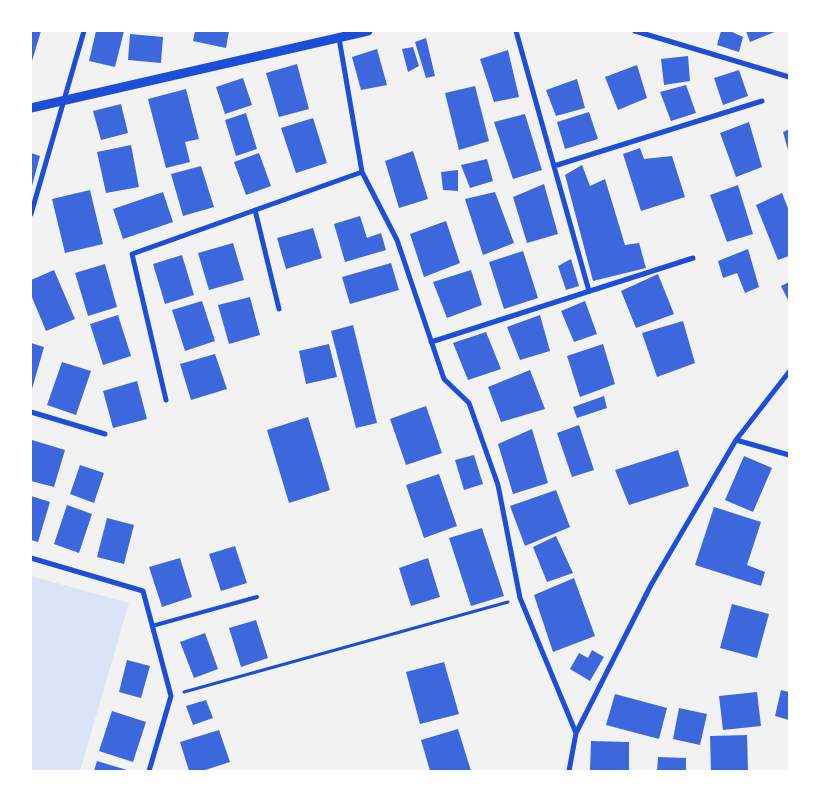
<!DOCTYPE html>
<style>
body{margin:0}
#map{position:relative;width:820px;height:802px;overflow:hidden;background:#f2f2f2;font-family:Commissioner,sans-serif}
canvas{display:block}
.frame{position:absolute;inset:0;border:32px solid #fff;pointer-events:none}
</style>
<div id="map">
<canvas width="820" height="802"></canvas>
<div class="frame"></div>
</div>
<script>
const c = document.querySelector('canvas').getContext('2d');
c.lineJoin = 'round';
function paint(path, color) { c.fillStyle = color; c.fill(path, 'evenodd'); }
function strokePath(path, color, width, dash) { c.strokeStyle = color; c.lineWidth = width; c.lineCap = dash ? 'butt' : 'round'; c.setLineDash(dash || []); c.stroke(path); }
const green = new Path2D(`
 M31,576L129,603L80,771H31Z`);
const building = new Path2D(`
 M31,31H41L32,61H31Z
 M96,31H124L115,67L89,61Z
 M195,31H229L226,48L193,41Z
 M721,31H730L743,37L739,52L717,45Z
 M746,31H777L750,42Z
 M130,34L163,37L161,63L128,60Z
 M426,38L435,76L426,78L415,42Z
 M413,47L419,66L408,72L402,49Z
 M377,49L387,85L361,90L352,57Z
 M508,50L519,97L494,102L480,59Z
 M688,56L690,81L664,85L661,59Z
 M297,64L309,109L279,117L266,73Z
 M637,65L647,98L618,110L605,77Z
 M739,70L748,96L723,105L714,78Z
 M243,78L252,105L225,114L216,87Z
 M577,79L585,108L556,116L546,90Z
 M686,85L696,113L671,121L660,92Z
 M475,86L489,141L459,150L445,93Z
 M186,89L199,139L185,142L190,162L166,168L148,99Z
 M121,104L128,133L101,140L93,111Z
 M589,112L598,139L565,149L557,122Z
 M246,113L257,149L236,156L225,120Z
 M525,114L542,170L513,179L494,122Z
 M313,118L327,163L296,173L281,128Z
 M749,122L762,167L736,177L720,133Z
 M789,129V150H788L783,132Z
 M131,145L139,187L106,193L97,152Z
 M640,148L644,159L672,156L685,197L641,211L623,154Z
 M413,151L428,199L399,208L385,161Z
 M31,153L40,156L32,186H31Z
 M259,153L271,186L246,195L234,162Z
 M487,159L493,181L470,188L461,165Z
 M582,165L590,186L605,179L625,245L639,243L646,268L593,281L565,175Z
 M201,166L214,207L183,216L171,174Z
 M458,170V191L443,190L441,172Z
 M544,184L558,234L527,243L513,197Z
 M738,185L753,234L727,242L710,195Z
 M90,190L103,244L65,253L52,199Z
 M163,192L173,222L123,239L113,209Z
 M495,192L514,243L483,255L465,199Z
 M782,193L789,211V256L778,260L756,205Z
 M360,216L367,238L381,233L386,250L345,262L334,224Z
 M446,221L460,263L424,277L410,234Z
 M313,228L322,258L286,269L277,238Z
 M233,243L244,280L209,290L198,253Z
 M748,249L759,287L745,293L737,273L723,278L718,261Z
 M523,251L538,298L504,309L489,262Z
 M182,255L194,295L165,304L153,264Z
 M571,259L579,286L566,290L558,266Z
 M391,263L399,290L350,304L342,277Z
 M105,264L117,307L88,316L75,273Z
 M54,270L75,319L46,331L31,295V280Z
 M471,270L482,305L447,318L433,282Z
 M658,274L674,314L636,328L621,291Z
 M789,282V302L781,286Z
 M250,297L260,335L229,344L218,305Z
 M202,301L215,341L185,351L172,310Z
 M585,301L597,334L574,342L561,311Z
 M118,315L131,356L103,365L90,324Z
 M540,315L550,351L520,360L507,327Z
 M683,321L695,363L657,377L642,333Z
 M353,325L377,423L356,428L331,331Z
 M486,332L501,369L468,380L453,343Z
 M31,343L44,347L32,389H31Z
 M329,344L337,377L306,384L299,351Z
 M603,344L615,384L580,397L567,356Z
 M215,354L227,389L191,400L180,364Z
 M62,362L91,371L76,415L47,405Z
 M530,370L545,409L501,422L488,387Z
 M137,381L147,419L113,428L103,391Z
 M604,396L607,408L577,418L573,407Z
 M426,406L442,453L406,465L390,419Z
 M308,417L330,490L289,503L267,430Z
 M579,425L594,470L572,477L557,433Z
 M532,429L548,483L513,494L498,444Z
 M32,440L65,450L54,487L31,481V444Z
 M678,450L689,486L629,505L615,470Z
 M474,455L483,484L464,490L455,460Z
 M744,456L772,468L753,512L725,500Z
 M80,465L104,473L94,503L70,494Z
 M439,474L457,526L424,538L406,485Z
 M556,490L570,527L525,546L510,506Z
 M31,496L50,502L38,542L31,540Z
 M67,505L92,514L79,553L54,544Z
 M714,507L761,522L747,565L765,572L761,586L695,565Z
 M107,518L134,525L124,564L97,557Z
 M482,528L504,596L471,606L449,538Z
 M556,536L573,573L547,582L533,547Z
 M235,546L247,583L221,591L209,554Z
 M180,558L192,597L162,607L149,567Z
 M428,558L440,597L411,606L399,568Z
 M574,578L595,636L553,652L534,595Z
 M732,604L769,614L757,658L720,648Z
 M256,620L268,658L241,667L229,628Z
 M205,633L218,669L194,678L180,642Z
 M592,650L604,657L590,681L570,669L579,653L588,658Z
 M127,660L150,666L141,698L119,692Z
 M444,662L459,714L420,724L406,672Z
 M781,690L789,692V720L775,716Z
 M757,692L761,726L723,730L719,696Z
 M615,694L667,708L659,739L606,725Z
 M206,700L213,718L193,725L186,706Z
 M679,708L707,714L700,745L673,739Z
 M112,711L146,722L133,762L99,751Z
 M458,729L471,771H430L421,740Z
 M219,730L230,762L202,771H189L180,742Z
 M747,735L748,771H711L710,736Z
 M591,741L629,742V771H590Z
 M658,757L686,758V771H657Z
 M97,761L127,770L126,771H94Z`);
const path = new Path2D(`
 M184,692L508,602`);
const service = new Path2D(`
 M152,626L257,597`);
const minor = new Path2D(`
 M516,31L589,291
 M635,31L789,77
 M339,38L362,172L397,240L444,379L469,403L498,485L520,598L576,733
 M554,166L762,101
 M255,210L279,309
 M31,214L84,31
 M431,342L693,258
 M166,400L132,254L362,172
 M31,412L105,434
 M736,440L789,455
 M31,558L143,591L171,696L149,771
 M569,771L576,733L651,585L736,440L789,372`);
const tertiary = new Path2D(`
 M31,108L368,31`);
paint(green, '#dbe4f7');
paint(building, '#3d67dc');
strokePath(path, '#1d4ed8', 3);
strokePath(service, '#1d4ed8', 4);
strokePath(minor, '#1d4ed8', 5);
strokePath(tertiary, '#1d4ed8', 9);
</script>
